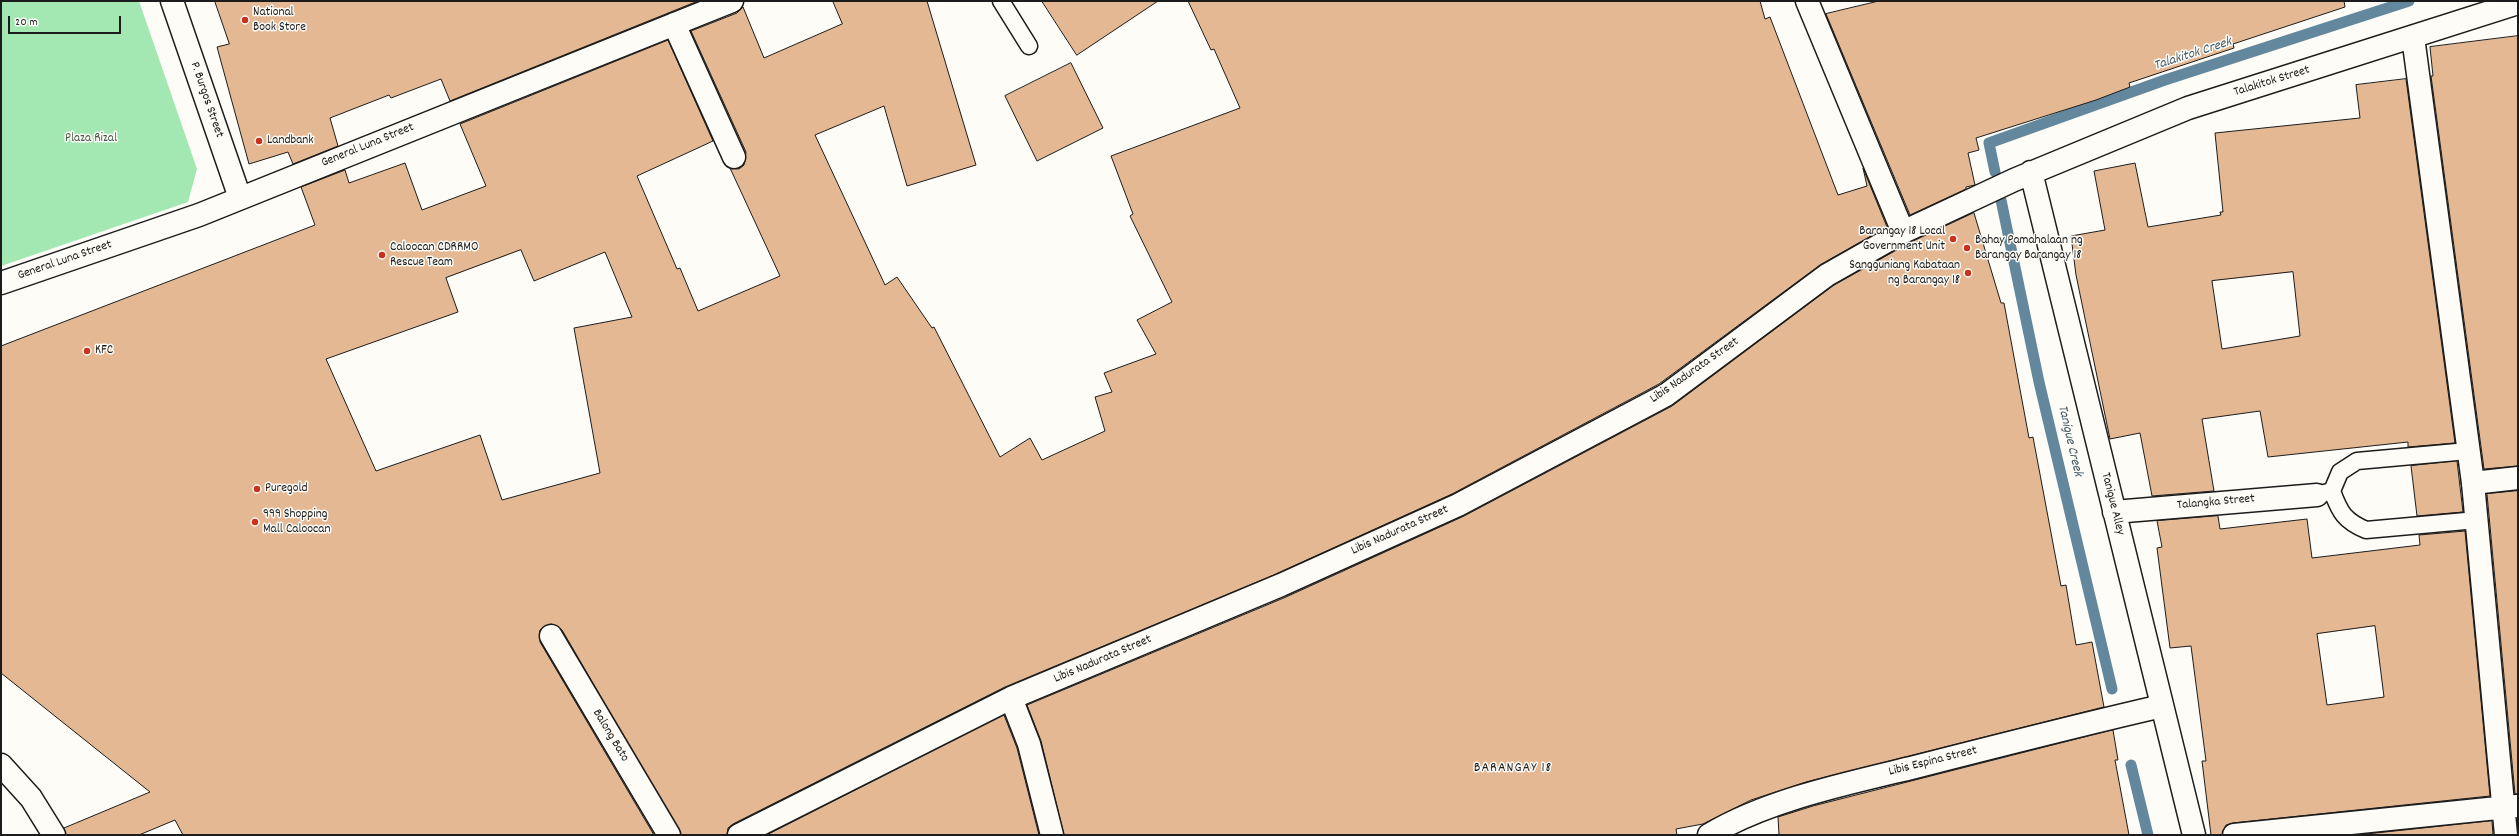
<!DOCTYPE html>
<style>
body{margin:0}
#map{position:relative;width:2519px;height:836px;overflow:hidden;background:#fdfcf7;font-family:Dekko,sans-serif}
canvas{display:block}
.frame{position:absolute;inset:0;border:2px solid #1c1c1c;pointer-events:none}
.scale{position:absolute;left:8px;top:16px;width:113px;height:18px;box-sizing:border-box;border:2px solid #1c1c1c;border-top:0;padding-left:5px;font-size:12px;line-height:14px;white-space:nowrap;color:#1c1c1c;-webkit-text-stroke:3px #fdfcf7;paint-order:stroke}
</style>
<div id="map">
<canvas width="2519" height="836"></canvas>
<div class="frame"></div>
<div class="scale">20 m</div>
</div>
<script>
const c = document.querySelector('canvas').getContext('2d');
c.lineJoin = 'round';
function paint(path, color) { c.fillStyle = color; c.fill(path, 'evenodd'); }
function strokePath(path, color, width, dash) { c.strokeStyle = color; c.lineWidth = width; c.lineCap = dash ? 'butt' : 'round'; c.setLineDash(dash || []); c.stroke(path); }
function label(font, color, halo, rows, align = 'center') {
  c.font = font + ' Dekko,sans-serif'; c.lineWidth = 3; c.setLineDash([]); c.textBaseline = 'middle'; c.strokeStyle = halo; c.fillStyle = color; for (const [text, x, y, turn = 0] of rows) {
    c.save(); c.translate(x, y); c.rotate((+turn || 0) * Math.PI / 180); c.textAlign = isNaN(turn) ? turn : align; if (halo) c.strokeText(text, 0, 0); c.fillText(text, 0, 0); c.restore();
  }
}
const green = new Path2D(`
 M1,1H139L197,169L188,202L1,266Z`);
const stream = new Path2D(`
 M1995,172L1989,143L2165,80L2409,1
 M2001,200L2039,382L2112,689
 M2131,765L2148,835`);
const building = new Path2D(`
 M215,1H698L450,101L441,79L391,98L389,95L330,118L338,146L293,164L288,152L249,164L217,47L229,44Z
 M833,1H927L976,165L907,186L884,106L815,135L885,285L897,277L932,328L934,327L1000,457L1030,438L1042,460L1105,431L1095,397L1112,392L1104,373L1156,354L1137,320L1172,302L1130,216L1133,214L1111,156L1240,108L1214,49L1211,50L1188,1H1760L1765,19L1770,17L1838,195L1867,186L1863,168L1887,227L1820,265L1659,384L1452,494L1276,574L1005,687L733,824L728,828L727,835H681L562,630L551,624L540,630V642L654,835H183L175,820L139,835H66L64,828L150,792L1,673V346L315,225L301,187L345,170L349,183L405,163L422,210L486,186L460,124L668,40L713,141L637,176L677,269L680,268L698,311L780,276L730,168L739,169L744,165L746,152L691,31L737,13L743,7L764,58L842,24ZM521,250L534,281L605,252L632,317L574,328L600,473L502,500L480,435L376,471L326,359L458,312L446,278Z
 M1042,1H1158L1077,55Z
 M1879,1H2344L2345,7L2233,44L2234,48L2129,83L2130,87L2096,100L1976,138L1979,150L1968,153L1975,185L1966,187V189L1910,215L1826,14Z
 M2518,36V466L2484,469L2431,76H2433L2430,47Z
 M1071,63L1103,128L1037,161L1005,96Z
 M2406,79L2455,443L2408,447V442L2268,457L2260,411L2202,419L2214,491L2152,496L2140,433L2110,439L2076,275L2071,236L2105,230L2094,171L2135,163L2148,227L2221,215L2220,212H2223L2215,133L2360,118L2356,85ZM2293,272L2300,336L2222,349L2212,281Z
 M1974,213L2001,303H2004L2029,438L2033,437L2061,586L2066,585L2076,645L2092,642L2104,707L1806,782L1751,800L1703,824L1676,829L1677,835H1064L1041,741L1027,705L1286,597L1464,516L1672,406L1834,285L1909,243Z
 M2457,461L2463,512L2417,516L2411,466Z
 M2518,491V794H2515L2487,494Z
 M2218,516L2220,529L2307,519L2312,558L2420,545L2419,535L2465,531L2490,796L2233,823L2226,825L2222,835H2211L2202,761H2206L2191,646L2170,648L2157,548L2162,547L2157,521ZM2375,626L2384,697L2327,705L2317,634Z
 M1004,715L1017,748L1039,835H767Z
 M2113,730L2118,760H2115L2129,835H1779L1778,817L1813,806Z
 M2492,821L2493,835H2357Z`);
const service = new Path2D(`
 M1001,1L1029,46
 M2332,491L2340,472L2357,461L2468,451
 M2317,495L2332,491C2340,513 2345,521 2366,530L2477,520`);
const pedestrian = new Path2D(`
 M2413,37L2473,483L2506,835
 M2234,835L2517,806`);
const minor = new Path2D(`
 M172,1L240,198
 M1807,1L1903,232
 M674,24L734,157
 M2031,172L2194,835
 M1,283L199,215L732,1
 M2473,483L2518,478
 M2114,512L2317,495
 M551,636L669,835
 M1011,698L1029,744L1052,835
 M739,835L1011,698L1281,585L1458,505L1666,395L1827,275L1903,232L2014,180L2188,108L2518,3
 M1709,835C1767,800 1849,783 1915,767C1997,746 2079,725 2162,706`);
const tertiary = new Path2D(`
 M1,765L31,798L54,835`);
const markers = [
 [245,20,4,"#c8321e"],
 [259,141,4,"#c8321e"],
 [1953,239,4,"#c8321e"],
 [1967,248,4,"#c8321e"],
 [382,255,4,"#c8321e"],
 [1968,273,4,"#c8321e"],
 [87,351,4,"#c8321e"],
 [257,489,4,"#c8321e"],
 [255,522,4,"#c8321e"]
];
const poiNames = [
 ["National",253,13],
 ["Book Store",253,28],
 ["Landbank",267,141],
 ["Barangay 18 Local",1945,232,"right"],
 ["Government Unit",1945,247,"right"],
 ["Bahay Pamahalaan ng",1975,241],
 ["Barangay Barangay 18",1975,256],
 ["Caloocan CDRRMO",390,248],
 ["Rescue Team",390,263],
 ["Sangguniang Kabataan",1960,266,"right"],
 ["ng Barangay 18",1960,281,"right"],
 ["KFC",95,351],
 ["Puregold",265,489],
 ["999 Shopping",263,515],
 ["Mall Caloocan",263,530]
];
const streetNames = [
 ["Talakitok Street",2272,82,-17],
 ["P. Burgos Street",206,100,71],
 ["General Luna Street",368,146,-22],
 ["General Luna Street",65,261,-19],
 ["Libis Nadurata Street",1695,371,-35],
 ["Talangka Street",2216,503,-5],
 ["Tanigue Alley",2112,504,76],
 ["Libis Nadurata Street",1400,531,-24],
 ["Libis Nadurata Street",1103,660,-23],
 ["Balong Bato",610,736,59],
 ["Libis Espina Street",1933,762,-14]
];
const parkNames = [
 ["Plaza Rizal",91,139]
];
const waterNames = [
 ["Talakitok Creek",2193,55,-18],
 ["Tanigue Creek",2069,441,77]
];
const neighbourhoodNames = [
 ["BARANGAY 18",1513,769]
];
paint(green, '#a3e7b2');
strokePath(stream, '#63889d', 11);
paint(building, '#e3b893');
strokePath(building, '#1c1c1c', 1);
strokePath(service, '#1c1c1c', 19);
strokePath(pedestrian, '#1c1c1c', 25);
strokePath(minor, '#1c1c1c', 25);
strokePath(tertiary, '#1c1c1c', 25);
strokePath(service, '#fdfcf7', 16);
strokePath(pedestrian, '#fdfcf7', 22);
strokePath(minor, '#fdfcf7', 22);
strokePath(tertiary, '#fdfcf7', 22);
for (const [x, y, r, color] of markers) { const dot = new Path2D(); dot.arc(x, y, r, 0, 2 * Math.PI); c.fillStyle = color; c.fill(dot); strokePath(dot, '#fdfcf7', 1.5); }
label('13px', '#1c1c1c', '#fdfcf7', poiNames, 'left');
label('13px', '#1c1c1c', '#fdfcf7', streetNames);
label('13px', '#445949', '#fdfcf7', parkNames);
label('italic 14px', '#455b67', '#fdfcf7', waterNames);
c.letterSpacing = '1px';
label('14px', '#1c1c1c', '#fdfcf7', neighbourhoodNames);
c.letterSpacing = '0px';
</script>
